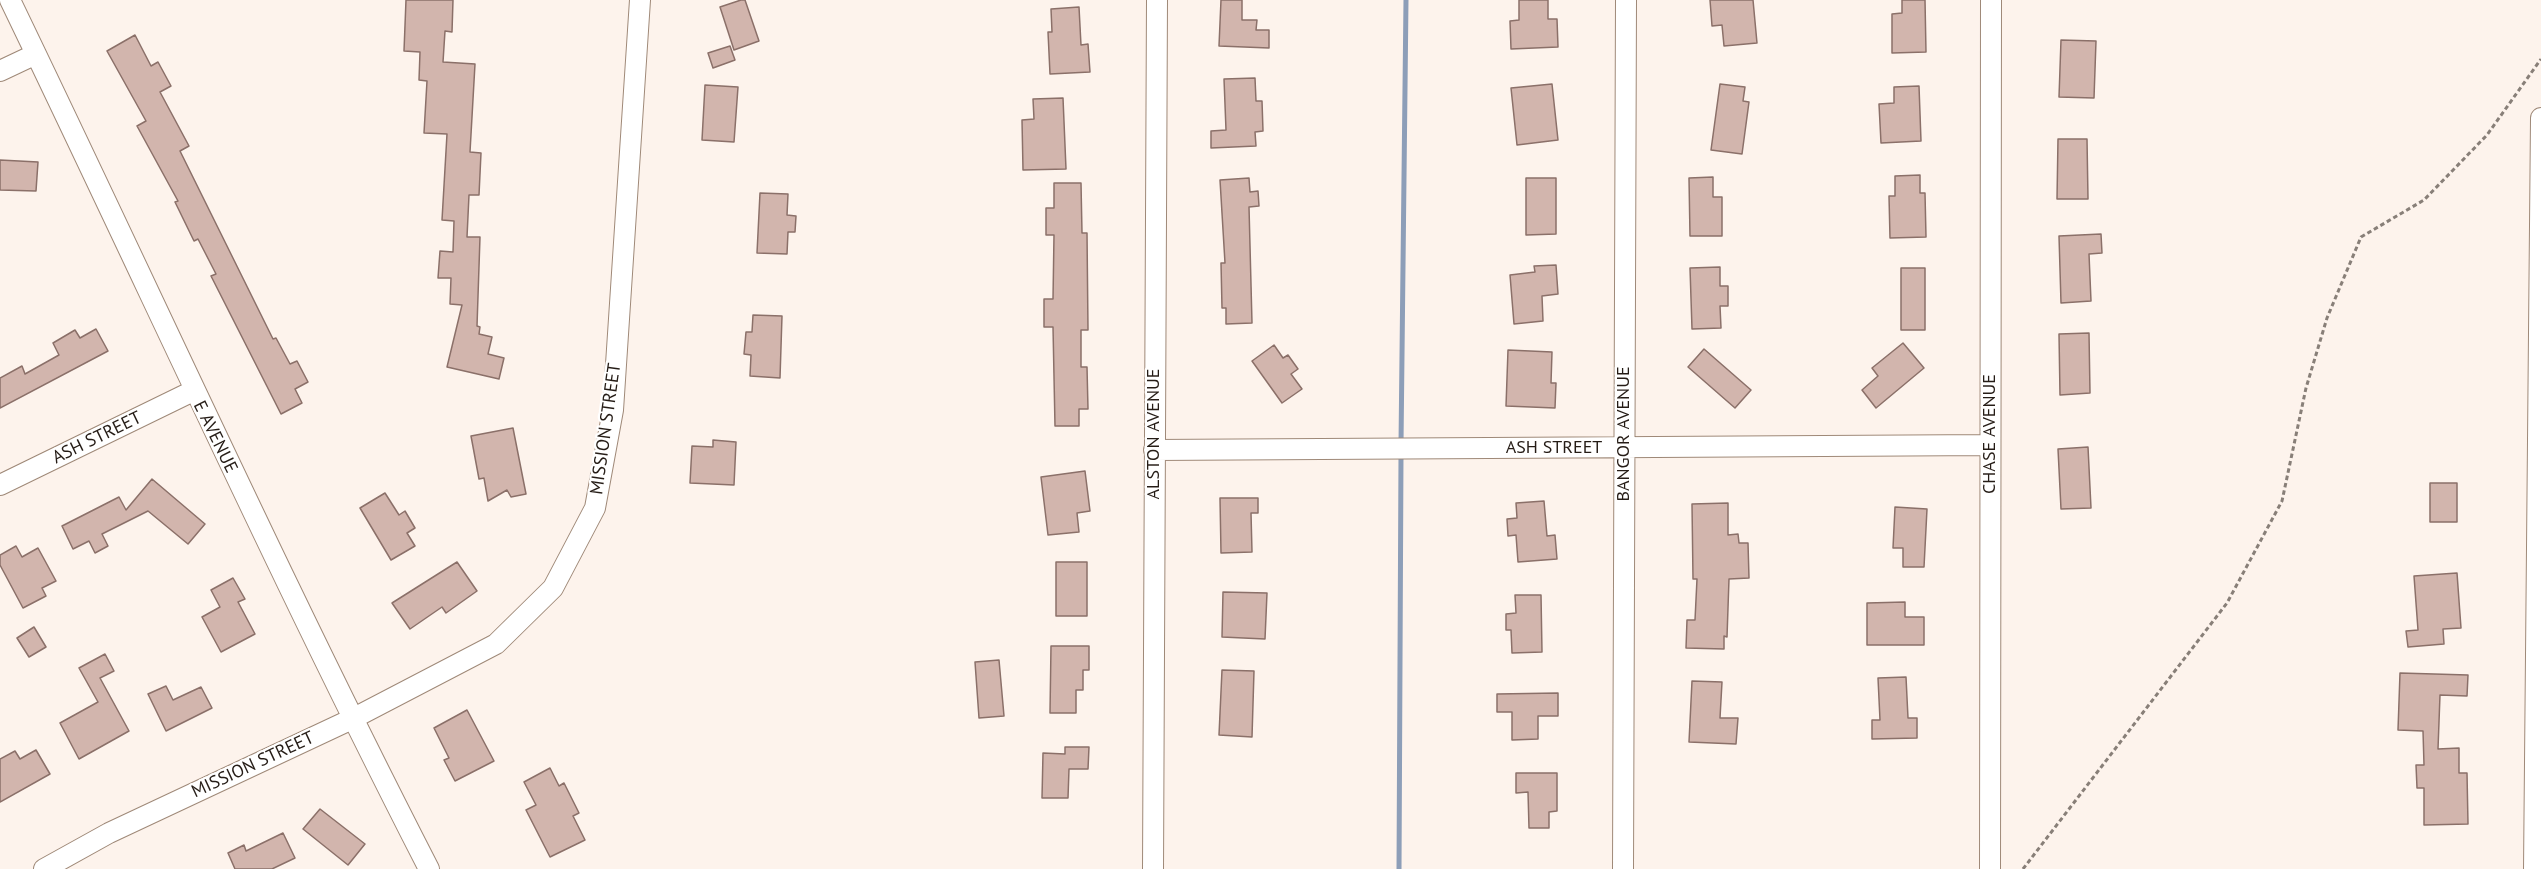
<!DOCTYPE html>
<style>
body{margin:0}
canvas{display:block;background:#fdf3ec}
</style>
<canvas width="2541" height="869"></canvas>
<script>
const c = document.querySelector('canvas').getContext('2d');
c.lineJoin = 'round';
function strokePath(path, color, width, dash) { c.strokeStyle = color; c.lineWidth = width; c.lineCap = dash ? 'butt' : 'round'; c.setLineDash(dash || []); c.stroke(path); }
function paint(path, color) { c.fillStyle = color; c.fill(path, 'evenodd'); }
function label(font, color, halo, rows, align = 'center') {
  c.font = font + ' "PT Sans",sans-serif'; c.lineWidth = 4.5; c.setLineDash([]); c.textBaseline = 'middle'; c.strokeStyle = halo; c.fillStyle = color; for (const [text, x, y, turn = 0] of rows) {
    c.save(); c.translate(x, y); c.rotate((+turn || 0) * Math.PI / 180); c.textAlign = isNaN(turn) ? turn : align; if (halo) c.strokeText(text, 0, 0); c.fillText(text, 0, 0); c.restore();
  }
}
const stream = new Path2D(`
 M1401,444L1406,0
 M1399,869L1401,454`);
const building = new Path2D(`
 M406,0H453L452,32L445,31L443,62L475,64L470,152L481,153L479,195H469L467,237H480L477,326L480,327L479,334L492,337L488,354L504,358L499,379L447,367L462,305L450,304L451,278H438L440,251L453,252L454,221L442,220L447,134L424,133L427,81L419,80L420,52L404,51Z
 M741,0H745L759,41L734,50L720,7Z
 M1221,0H1242V20H1257L1256,30H1269V48L1219,46Z
 M1519,0H1548V19H1557L1558,47L1511,49L1510,21L1519,20Z
 M1710,0H1753L1757,43L1724,46L1722,25L1712,26Z
 M1902,0H1925L1926,52L1892,53V14L1902,13Z
 M1079,7L1081,45L1088,44L1090,72L1050,74L1048,32H1052L1051,9Z
 M135,35L151,66L158,62L171,86L160,92L189,146L180,151L273,339L276,338L290,364L297,361L308,382L295,389L302,403L281,414L211,276L216,274L198,239L194,241L175,202L178,201L137,126L146,121L107,51Z
 M2061,40L2096,41L2094,98L2059,97Z
 M730,46L735,60L713,68L708,53Z
 M1255,78L1256,101H1262L1263,131L1255,132L1256,146L1211,148V131L1226,130L1224,79Z
 M1552,84L1558,140L1517,145L1511,88Z
 M1720,84L1745,87L1743,101L1749,102L1742,154L1711,150Z
 M705,85L738,87L734,142L702,140Z
 M1919,86L1921,141L1881,143L1879,104L1894,103V87Z
 M1063,98L1066,169L1023,170L1022,120L1034,119L1033,99Z
 M2058,139H2087L2088,199H2057Z
 M0,160L38,162L36,191L0,190Z
 M1920,175V193H1925L1926,237L1890,238L1889,196H1895V176Z
 M1713,177V197H1722V236H1690L1689,178Z
 M1249,178L1250,192L1258,191L1259,206L1249,207L1252,323L1226,324V308H1222L1221,263H1225L1220,180Z
 M1526,178H1556V234L1526,235Z
 M1054,183H1081L1082,233H1087L1088,330H1081V367H1087L1088,409H1079V426H1055L1053,327H1044V299H1053L1054,235H1046V208H1054Z
 M760,193L788,194L787,215L796,216L795,232H788L787,254L757,253Z
 M2101,234L2102,253L2089,254L2091,301L2061,303L2059,236Z
 M1556,265L1558,294L1542,296L1543,321L1514,324L1510,275L1535,272L1534,266Z
 M1720,267V286H1728V306H1720L1721,328L1692,329L1690,268Z
 M1901,268H1925V330H1901Z
 M753,315L782,316L780,378L750,376L751,355L744,354L746,332H752Z
 M96,329L108,351L0,408V378L22,366L25,374L59,355L53,343L75,330L80,338Z
 M2089,333L2090,393L2060,395L2059,334Z
 M1903,343L1924,368L1876,408L1862,390L1878,376L1872,368Z
 M1274,345L1283,358L1288,355L1298,369L1291,374L1302,389L1282,403L1252,361Z
 M1704,349L1751,390L1735,408L1688,367Z
 M1508,350L1552,352L1551,383H1556L1555,408L1506,406Z
 M513,428L526,494L511,497L507,490L488,501L484,478L479,479L471,436Z
 M713,440L736,442L734,485L690,483L692,446L713,447Z
 M2088,447L2091,508L2061,509L2058,449Z
 M1085,471L1090,511L1077,513L1079,532L1048,535L1041,477Z
 M152,479L205,524L188,544L148,511L102,534L108,546L95,553L89,541L73,549L62,526L119,497L126,510Z
 M2430,483H2457V522H2430Z
 M385,493L399,515L405,511L415,528L407,533L415,546L391,560L360,508Z
 M1220,498H1258V513H1251L1252,552L1221,553Z
 M1544,501L1547,536L1555,535L1557,559L1518,562L1516,535L1508,536L1507,519L1517,518L1516,503Z
 M1728,503V535L1738,534L1739,543H1748L1749,578L1729,579L1727,637L1724,636V649L1686,648L1687,620H1695L1697,579H1693L1692,504Z
 M1895,507L1927,509L1924,567H1903V548H1893Z
 M16,546L22,557L38,548L56,581L42,588L46,596L23,608L0,565V555Z
 M457,562L477,591L446,613L442,607L410,629L392,603Z
 M1056,562H1087V616H1056Z
 M2457,573L2461,628L2443,629L2444,644L2408,647L2406,631L2418,630L2414,576Z
 M233,578L245,599L238,602L255,634L221,652L202,617L220,607L211,590Z
 M1223,592L1267,593L1265,639L1222,637Z
 M1515,595H1541L1542,652L1512,653L1511,630H1506V614L1516,613Z
 M1905,602V617H1924V645H1867V603Z
 M34,627L46,647L29,657L17,638Z
 M1051,646H1089V670H1083V690H1076V713H1050Z
 M105,654L114,671L100,678L129,731L79,759L60,723L98,702L79,668Z
 M999,660L1004,716L979,718L975,662Z
 M1222,670L1254,671L1252,737L1219,735Z
 M2400,673L2468,675L2467,696L2440,695L2438,749L2459,748V773H2467L2468,824L2424,825V788H2417L2416,765H2424L2423,731L2398,730Z
 M1906,677L1908,718H1917V738L1872,739V720H1880L1878,678Z
 M1692,681L1722,682L1720,718H1738L1736,744L1689,742Z
 M166,686L173,700L201,687L212,708L166,731L148,694Z
 M1558,693V716H1538V739L1512,740V712H1497V694Z
 M467,710L494,761L455,781L444,760L449,758L434,728Z
 M1065,747H1089L1088,769H1069L1068,798H1042L1043,753L1065,754Z
 M36,750L50,774L0,802V759L15,751L20,759Z
 M550,768L559,786L564,783L579,813L573,816L585,840L550,857L526,810L536,805L524,782Z
 M1516,773H1557V811L1549,812V828H1529L1528,792L1516,793Z
 M320,809L365,844L348,865L303,829Z
 M283,833L295,858L272,869H235L228,853L244,845L246,851Z`);
const path = new Path2D(`
 M2023,869L2227,603L2282,501L2306,388L2327,318L2361,237L2424,200L2487,135L2541,59`);
const minor = new Path2D(`
 M10,0C150,290 282,583 429,869
 M0,71L36,54
 M1154,450L1990,445
 M0,485L193,391
 M44,869L109,833L352,719L496,644L553,588L595,508L613,410L640,0
 M1153,869L1157,0
 M1623,869L1626,0
 M1990,869L1991,0
 M2534,869L2541,118`);
const streetNames = [
 ["MISSION STREET",606,429,-82],
 ["ALSTON AVENUE",1154,434,-90],
 ["BANGOR AVENUE",1624,434,-90],
 ["CHASE AVENUE",1990,434,-90],
 ["E AVENUE",215,437,64],
 ["ASH STREET",97,438,-26],
 ["ASH STREET",1554,448],
 ["MISSION STREET",253,765,-25]
];
strokePath(stream, '#8d9eb8', 5);
paint(building, '#d2b5ad');
strokePath(building, '#8b7069', 1.5);
strokePath(minor, '#9f8978', 22);
strokePath(path, '#887f78', 3, [4.5, 3]);
strokePath(minor, '#fff', 20);
label('18px', '#251c16', '#fff', streetNames);
</script>
